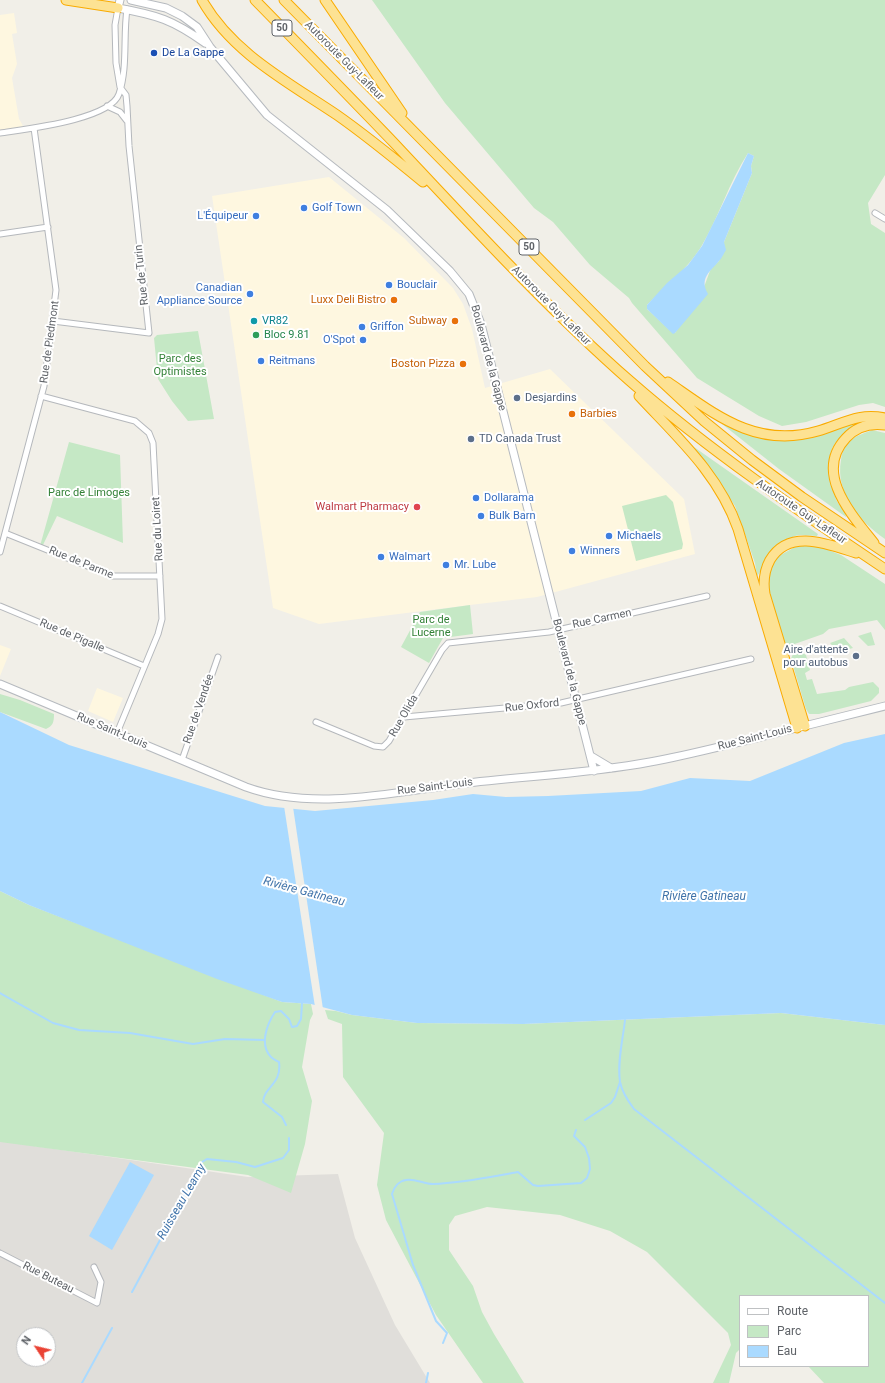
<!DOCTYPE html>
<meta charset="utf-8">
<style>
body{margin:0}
#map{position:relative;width:885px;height:1383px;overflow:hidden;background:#f1efe8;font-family:Roboto,sans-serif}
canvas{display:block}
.legend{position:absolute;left:739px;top:1295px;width:130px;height:72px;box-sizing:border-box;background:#fff;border:1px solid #bfc1c3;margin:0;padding:5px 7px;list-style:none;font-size:12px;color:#5f6368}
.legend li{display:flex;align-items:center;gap:8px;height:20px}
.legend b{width:20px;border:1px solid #bfc1c3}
.north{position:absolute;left:16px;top:1327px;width:40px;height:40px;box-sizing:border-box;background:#fff;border:1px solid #bfc1c3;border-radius:50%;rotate:305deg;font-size:11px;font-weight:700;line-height:16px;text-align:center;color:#5f6368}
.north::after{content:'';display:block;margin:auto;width:14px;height:18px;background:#ea4335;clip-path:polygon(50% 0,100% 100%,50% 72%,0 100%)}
</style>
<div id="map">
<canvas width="885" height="1383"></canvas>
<ul class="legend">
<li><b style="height:5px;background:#fff"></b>Route</li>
<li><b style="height:11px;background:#c5e8c5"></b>Parc</li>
<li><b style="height:11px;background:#aadaff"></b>Eau</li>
</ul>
<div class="north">N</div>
</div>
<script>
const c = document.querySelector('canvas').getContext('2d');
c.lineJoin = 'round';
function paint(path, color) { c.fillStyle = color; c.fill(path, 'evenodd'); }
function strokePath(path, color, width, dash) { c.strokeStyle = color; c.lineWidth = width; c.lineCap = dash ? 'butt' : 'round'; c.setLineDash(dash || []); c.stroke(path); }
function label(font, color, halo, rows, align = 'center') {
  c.font = font + ' Roboto,sans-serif'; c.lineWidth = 4; c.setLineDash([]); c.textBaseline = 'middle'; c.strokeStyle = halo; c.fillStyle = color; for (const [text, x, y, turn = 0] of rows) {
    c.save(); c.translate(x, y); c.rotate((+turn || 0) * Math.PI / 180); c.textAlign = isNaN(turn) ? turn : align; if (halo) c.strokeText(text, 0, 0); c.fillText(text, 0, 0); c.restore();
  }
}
const commercial = new Path2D(`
 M14,13L17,33L12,34L17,64L12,78L19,119L22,124L24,129L0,133V15Z
 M329,177L404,238L453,288L463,304L472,329L485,388L550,369L684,499L695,554L537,597L470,605L319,624L273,608L212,196Z
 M0,645L11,649L0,676Z
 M97,688L123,698L113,722L88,711Z`);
const industrial = new Path2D(`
 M0,1141L248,1177L338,1174L355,1238L395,1325L430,1383H0ZM24,1335H48V1359H24Z`);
const green = new Path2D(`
 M372,0H885V175L868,203L871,224L885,233V407L873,403L859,405L806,422L782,426L759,416L697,378L632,303L629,298L590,265L553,222L534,208L445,103ZM748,153L754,156L751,166L752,173L724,242L719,261L711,268L704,287L675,333H673L647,309V305C665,286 687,270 701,247C719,217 729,182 748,153Z
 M198,331L214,419L188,421L172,401L158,379L154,338L157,335Z
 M865,417L877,419C844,433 822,439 832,481C833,487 834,494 836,499C839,507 846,508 846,517L779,469L722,424C734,423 748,434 760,437C801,445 828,431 865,417Z
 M872,430L885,433V539C859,521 835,493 841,460C842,452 844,446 850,441C855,436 865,433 872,430Z
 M69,442L120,455L123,543L57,516L42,547L40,546Z
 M694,447L818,534L817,536C812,536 806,535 801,535C787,536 772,548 765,559C762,565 762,571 757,576L755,563L735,506Z
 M666,495L673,502L683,544L682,549L636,561L622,506Z
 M797,546H818L841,555L885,584V643V630L877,620L829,629L823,634L789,646L781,640L767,588L768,570L775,558Z
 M470,605L473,634L443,638L429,663L401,647L420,612Z
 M871,632L875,645L868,646L858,636Z
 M844,638L853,648L838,652L830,643Z
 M801,652L806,655L810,670L805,673L807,680L812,679L817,694L845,690L849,687L873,682L879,688V693L871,701L819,714H809L806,709L791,659L793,654Z
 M0,694L20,700L54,714C54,722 53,726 46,729L0,712Z
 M0,891L29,905L282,1002L311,1004L313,1014L310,1020L302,1067L312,1101L305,1144L291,1193L248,1175L0,1142Z
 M325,1010L336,1011L352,1015L417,1023L523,1024L781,1013L885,1025V1383H824L808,1366H868V1296H740V1349L736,1353L729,1383H713L731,1345L728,1333L647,1252L610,1231L560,1215L487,1207L455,1216L449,1225V1250L473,1286L482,1312L494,1334L524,1383H483L436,1315L386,1220L377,1185L384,1133L343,1077L342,1024L328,1019Z`);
const water = new Path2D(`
 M748,153L754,156L751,166L752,173L724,242L726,250C724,253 722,258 719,261C710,272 699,278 708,294L675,333L673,334L647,309V305L667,283L688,265L702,246Z
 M0,712L69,745L265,806L315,811L433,800L473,794L506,797L548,796L641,791L690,778L750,781L844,743L885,734V1025L781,1013L523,1024L417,1023L352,1015L311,1004L282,1002L217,979L29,905L0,891Z
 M130,1162L154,1175L112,1250L89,1236Z`);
const pier = new Path2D(`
 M284,806L293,807L323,1009L315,1007Z`);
const stream = new Path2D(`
 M0,993L53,1023L79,1030L130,1033L193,1044L225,1039L265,1040
 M625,1020C623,1039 617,1062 620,1082C622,1092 628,1101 634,1109L885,1303
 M585,1120L611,1103L615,1097L620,1082
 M286,1125L282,1117L263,1102C264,1086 282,1085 279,1062C277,1061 273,1059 271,1057C259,1045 267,1024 275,1012L281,1011L289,1019L292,1027L297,1026L301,1019L302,1003
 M132,1292L202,1162L207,1159L236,1162L255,1167L283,1158L289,1150V1138
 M443,1343L447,1333L436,1321L413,1265L392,1194C394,1187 399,1181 406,1180C414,1178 424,1184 433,1184C462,1183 490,1177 518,1172L533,1185L538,1186L581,1183L587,1178L590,1169L589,1158L585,1147L574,1136L576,1130
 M82,1383L112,1328
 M426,1383L428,1373`);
const street = new Path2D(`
 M107,106L120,112L127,121
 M0,133C25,129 110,120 119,94C128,67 123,37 127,9
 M875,213L885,219
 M0,234L48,227
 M53,321L149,333L129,146L127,106L126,95L120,87L116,63L115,25L118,8
 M41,396L135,421L149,433L153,443L162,619L158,634L117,733
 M5,533L112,576H160
 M0,552L44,386L56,290L34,128
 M0,606L144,666
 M404,717L561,703L751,659
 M316,722L374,746L383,747L389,741L442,650L448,643L549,632L707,596
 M182,760L218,657
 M0,1253L97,1303L101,1282L94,1267`);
const secondary = new Path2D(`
 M120,0L118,8C157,15 173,20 205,43
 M131,0L166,8L182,16L197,27L210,47L267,115L387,210L450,271L469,294L481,324L594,771
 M0,684L246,787C312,811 391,793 459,784C523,776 587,774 650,762C684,756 718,747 752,739C796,728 841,717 885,706
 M591,756L611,768`);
const highway = new Path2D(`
 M66,0L118,8
 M202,0C232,53 288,82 337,115C367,136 395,159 423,182
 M255,0C302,48 349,96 395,144C471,225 547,308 630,381C710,451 797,510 885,569
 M284,0L645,366L704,421L752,460L802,497L885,553
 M325,0L402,113
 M668,382C716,415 756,449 818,431C842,424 859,412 885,418
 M639,396C677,437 719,474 738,529L797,728
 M874,543C852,515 813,473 846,438C856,427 870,423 885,425
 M805,726L765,594C763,582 764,571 770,560C789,528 828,544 856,553`);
const markers = [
 [154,53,4,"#1a4fb4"],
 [304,208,4,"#3f7fe0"],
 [256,216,4,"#3f7fe0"],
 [389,285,4,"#3f7fe0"],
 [250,294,4,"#3f7fe0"],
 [394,300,4,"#e8710a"],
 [254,321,4,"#0f9aa8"],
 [455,321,4,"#e8710a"],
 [362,327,4,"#3f7fe0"],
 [256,335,4,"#2e9e5b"],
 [363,340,4,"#3f7fe0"],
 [261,361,4,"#3f7fe0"],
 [463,364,4,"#e8710a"],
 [517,398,4,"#5c6f8a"],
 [572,414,4,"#e8710a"],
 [471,439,4,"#5c6f8a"],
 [476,498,4,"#3f7fe0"],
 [417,507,4,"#e0444e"],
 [481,516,4,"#3f7fe0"],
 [609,536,4,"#3f7fe0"],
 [572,551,4,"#3f7fe0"],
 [381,557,4,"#3f7fe0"],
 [446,565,4,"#3f7fe0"],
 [856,656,4,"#5c6f8a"]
];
const shields = [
 [282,28,20],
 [529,247,20]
];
const shieldNames = [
 ["50",282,28],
 ["50",529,247]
];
const transitNames = [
 ["De La Gappe",162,53]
];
const streetNames = [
 ["Autoroute Guy-Lafleur",344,61,45],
 ["Rue de Turin",142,275,-96],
 ["Autoroute Guy-Lafleur",551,306,45],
 ["Rue de Piedmont",50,342,-82],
 ["Boulevard de la Gappe",488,358,75],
 ["Autoroute Guy-Lafleur",801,512,34],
 ["Rue du Loiret",158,529,-93],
 ["Rue de Parme",81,563,22],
 ["Rue Carmen",602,619,-12],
 ["Rue de Pigalle",72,636,23],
 ["Boulevard de la Gappe",569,672,76],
 ["Rue Oxford",532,706,-6],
 ["Rue de Vendée",199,709,-71],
 ["Rue Olida",404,716,-60],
 ["Rue Saint-Louis",112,731,23],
 ["Rue Saint-Louis",755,738,-14],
 ["Rue Saint-Louis",435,787,-7],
 ["Rue Buteau",48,1278,27]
];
const shopNames = [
 ["Golf Town",312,208],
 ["L'Équipeur",248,216,"right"],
 ["Bouclair",397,285],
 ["Canadian",242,288,"right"],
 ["Appliance Source",242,301,"right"],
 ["Griffon",370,327],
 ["O'Spot",355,340,"right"],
 ["Reitmans",269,361],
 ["Dollarama",484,498],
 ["Bulk Barn",489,516],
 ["Michaels",617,536],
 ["Winners",580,551],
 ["Walmart",389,557],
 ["Mr. Lube",454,565]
];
const foodNames = [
 ["Luxx Deli Bistro",386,300],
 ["Subway",447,321],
 ["Boston Pizza",455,364],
 ["Barbies",580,414,"left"]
];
const cultureNames = [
 ["VR82",262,321]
];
const leisureNames = [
 ["Bloc 9.81",264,335]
];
const parkNames = [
 ["Parc des",180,359],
 ["Optimistes",180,372],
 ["Parc de Limoges",89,493],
 ["Parc de",431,620],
 ["Lucerne",431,633]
];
const serviceNames = [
 ["Desjardins",525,398],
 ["TD Canada Trust",479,439],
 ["Aire d'attente",848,650,"right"],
 ["pour autobus",848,663,"right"]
];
const healthNames = [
 ["Walmart Pharmacy",409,507]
];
const waterNames = [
 ["Rivière Gatineau",304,892,15],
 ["Rivière Gatineau",704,897],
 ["Ruisseau Leamy",182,1202,-60]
];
paint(commercial, '#fef7e0');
paint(industrial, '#e0deda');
paint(green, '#c5e8c5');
paint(water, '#aadaff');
paint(pier, '#f1efe8');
strokePath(stream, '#aadaff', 2);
strokePath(street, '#b5b8bc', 7);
strokePath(secondary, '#b6babf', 9);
strokePath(highway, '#f9ab00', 11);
strokePath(street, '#fff', 5);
strokePath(secondary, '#fff', 7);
strokePath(highway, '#fde293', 9);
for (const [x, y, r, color] of markers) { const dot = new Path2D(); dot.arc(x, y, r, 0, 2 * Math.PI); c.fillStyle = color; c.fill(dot); strokePath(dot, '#fff', 1.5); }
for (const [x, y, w] of shields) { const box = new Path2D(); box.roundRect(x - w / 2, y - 8, w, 16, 3); c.fillStyle = '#fff'; c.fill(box); strokePath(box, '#5f6368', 1); }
label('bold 10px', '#5f6368', null, shieldNames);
label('11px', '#164399', '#fff', transitNames, 'left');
label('11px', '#5f6368', '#fff', streetNames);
label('11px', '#366cbe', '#fff', shopNames, 'left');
label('11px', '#c56008', '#fff', foodNames, 'right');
label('11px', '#0d838f', '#fff', cultureNames, 'left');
label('11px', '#27864d', '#fff', leisureNames, 'left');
label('11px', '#348238', '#fff', parkNames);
label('11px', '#4e5e75', '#fff', serviceNames, 'left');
label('11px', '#be3a42', '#fff', healthNames, 'right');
label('italic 12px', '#4174aa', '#fff', waterNames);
</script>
